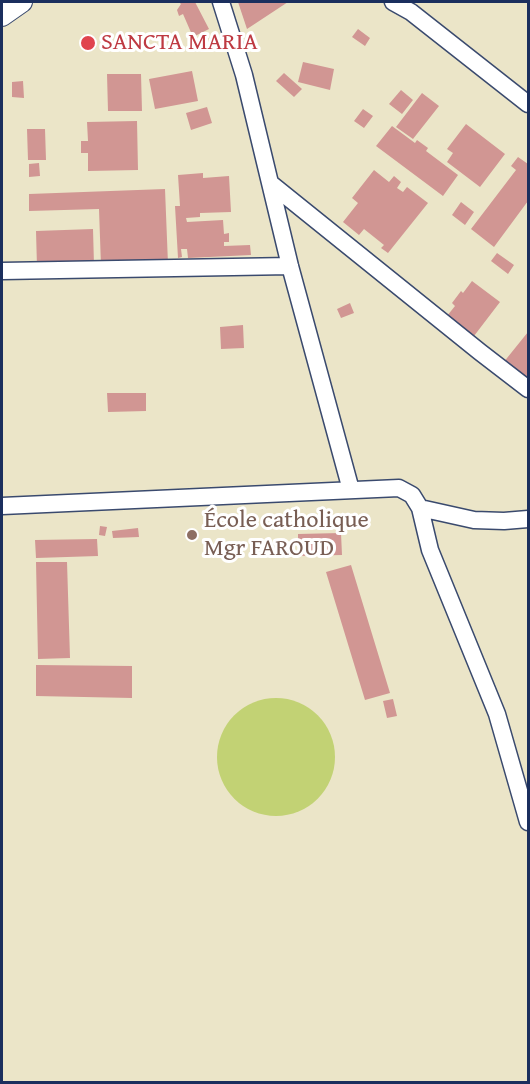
<!DOCTYPE html>
<meta charset="utf-8">
<style>
body{margin:0}
#map{position:relative;width:530px;height:1084px;overflow:hidden;background:#ebe5c8;font-family:"Gentium Book Plus",serif}
canvas{display:block}
.frame{position:absolute;inset:0;border:3px solid #1b2f5e;pointer-events:none}
</style>
<div id="map">
<canvas width="530" height="1084"></canvas>
<div class="frame"></div>
</div>
<script>
const c = document.querySelector('canvas').getContext('2d');
c.lineJoin = 'round';
function paint(path, color) { c.fillStyle = color; c.fill(path, 'evenodd'); }
function strokePath(path, color, width, dash) { c.strokeStyle = color; c.lineWidth = width; c.lineCap = dash ? 'butt' : 'round'; c.setLineDash(dash || []); c.stroke(path); }
function label(font, color, halo, rows, align = 'center') {
  c.font = font + ' "Gentium Book Plus",serif'; c.lineWidth = 6; c.setLineDash([]); c.textBaseline = 'middle'; c.strokeStyle = halo; c.fillStyle = color; for (const [text, x, y, turn = 0] of rows) {
    c.save(); c.translate(x, y); c.rotate((+turn || 0) * Math.PI / 180); c.textAlign = isNaN(turn) ? turn : align; if (halo) c.strokeText(text, 0, 0); c.fillText(text, 0, 0); c.restore();
  }
}
const green = new Path2D(`
 M217 757a59 59 0 1 1 118 0a59 59 0 1 1-118 0Z`);
const building = new Path2D(`
 M179,2H195L209,29L193,37L183,14L179,16L177,10L181,4Z
 M238,2H288L247,29Z
 M358,29L370,38L365,46L352,37Z
 M303,62L334,69L330,90L298,82Z
 M192,71L198,101L155,109L149,79Z
 M284,73L302,89L294,97L276,81Z
 M107,74H141L142,111H108Z
 M23,81L24,98L12,97V82Z
 M401,90L413,100L402,114L389,104Z
 M422,93L439,106L413,139L396,127Z
 M207,107L212,123L191,130L186,113Z
 M363,109L373,116L364,128L354,121Z
 M137,121L138,170L88,171V153H81V141H88L87,122Z
 M466,124L505,154L480,187L447,162L453,153L447,149Z
 M392,126L415,143L417,140L428,148L426,151L458,175L443,196L376,146Z
 M27,129H45L46,160H28Z
 M518,157L528,164V201L494,247L471,229L516,170L511,166Z
 M39,163L40,176L29,177V164Z
 M374,170L389,182L394,176L401,182L397,188L403,192L407,187L428,203L388,253L381,248L384,245L364,229L359,235L343,222L358,203L352,198Z
 M203,173V178L229,176L231,212L200,213V217L186,218L187,222L223,220L224,234L229,233V242H224V246L250,245L251,255L188,258L187,249H181L182,257L178,258L175,206H180L178,175Z
 M165,189L168,264L101,266L99,209L29,211V194Z
 M461,202L474,212L465,225L452,215Z
 M93,229L94,265L37,267L36,231Z
 M497,253L514,265L508,274L491,261Z
 M472,281L500,302L474,336L447,316L455,306L452,303L461,291L463,293Z
 M350,303L354,313L341,318L337,309Z
 M243,325L244,348L221,349L220,327Z
 M528,332V376L524,381L503,363Z
 M107,393H146V411L108,412Z
 M100,526L107,527L105,536L99,535Z
 M138,528L139,537L113,538L112,531Z
 M341,533L342,555L298,556V534Z
 M97,539L98,556L36,558L35,540Z
 M36,562H67L70,658L38,659Z
 M351,565L390,693L365,700L326,572Z
 M36,665L132,666V698L36,696Z
 M393,699L397,716L387,718L383,701Z`);
const minor = new Path2D(`
 M221,2L244,75L290,266L351,490
 M393,2L411,12L528,104
 M270,183L480,352L528,389
 M2,271L290,266
 M2,506L399,488L412,495L420,508L474,520L504,521L528,519
 M420,508L430,550L497,714L528,822`);
const tertiary = new Path2D(`
 M2,16L22,2`);
const markers = [
 [88,43,8,"#e0444e"],
 [192,535,6,"#8d6e63"]
];
const healthNames = [
 ["SANCTA MARIA",101,43]
];
const educationNames = [
 ["École catholique",204,521],
 ["Mgr FAROUD",204,549]
];
paint(green, '#c2d274');
paint(building, '#d19693');
strokePath(minor, '#3a4a6e', 19);
strokePath(tertiary, '#3a4a6e', 22);
strokePath(minor, '#fff', 16);
strokePath(tertiary, '#fff', 20);
for (const [x, y, r, color] of markers) { const dot = new Path2D(); dot.arc(x, y, r, 0, 2 * Math.PI); c.fillStyle = color; c.fill(dot); strokePath(dot, '#fff', 2); }
label('24px', '#be3a42', '#fff', healthNames, 'left');
label('24px', '#785e54', '#fff', educationNames, 'left');
</script>
